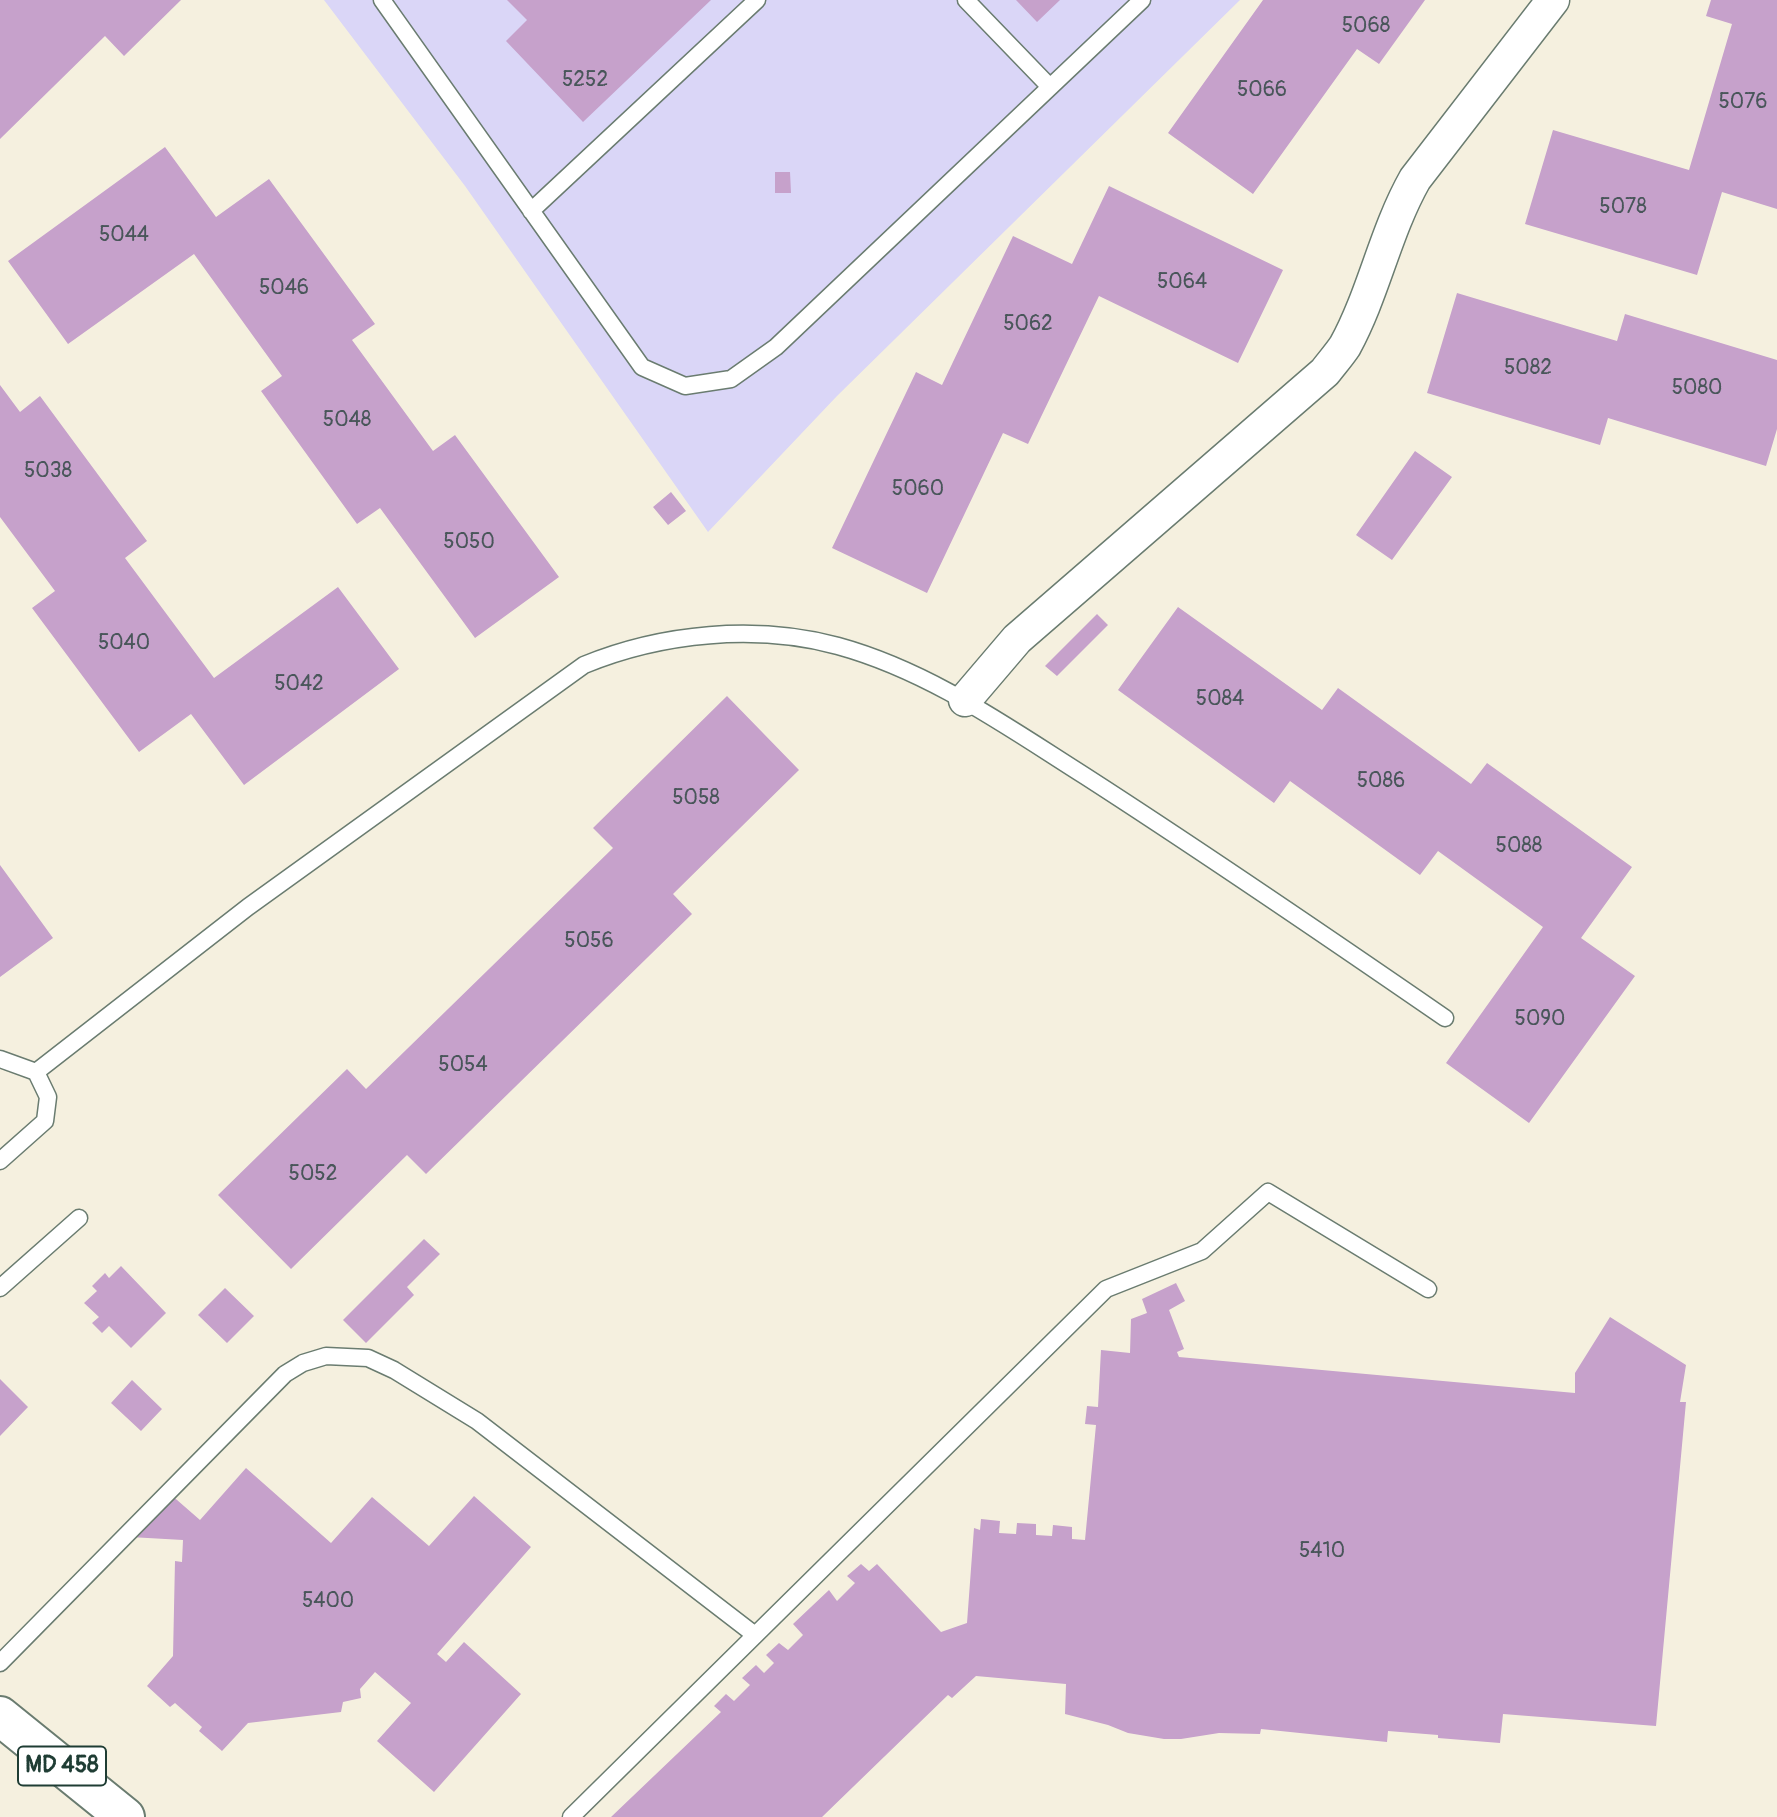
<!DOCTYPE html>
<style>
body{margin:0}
canvas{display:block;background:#f5f0df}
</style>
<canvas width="1777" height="1817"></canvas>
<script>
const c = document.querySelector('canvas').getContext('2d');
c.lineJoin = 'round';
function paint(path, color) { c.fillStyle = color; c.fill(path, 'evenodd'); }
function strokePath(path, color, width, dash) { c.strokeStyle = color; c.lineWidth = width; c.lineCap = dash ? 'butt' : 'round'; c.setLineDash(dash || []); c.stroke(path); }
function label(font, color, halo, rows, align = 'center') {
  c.font = font + ' Pangolin,sans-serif'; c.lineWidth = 5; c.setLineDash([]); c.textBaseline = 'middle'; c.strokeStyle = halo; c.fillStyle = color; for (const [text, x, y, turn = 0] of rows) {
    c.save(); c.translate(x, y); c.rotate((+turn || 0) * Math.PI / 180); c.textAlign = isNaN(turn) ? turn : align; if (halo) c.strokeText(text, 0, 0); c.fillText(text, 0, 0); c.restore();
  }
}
const built = new Path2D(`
 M324,0H1240L837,396L708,532L465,186Z`);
const building = new Path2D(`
 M0,0H181L124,56L105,36L0,139Z
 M507,0H711L583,122L506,41L527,20Z
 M1016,0H1060L1037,22Z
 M1263,0H1425L1379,64L1357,49L1253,194L1168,133Z
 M1711,0H1777V209L1722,192L1697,275L1525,224L1553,130L1689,170L1732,24L1706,16Z
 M165,147L216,217L269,179L375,324L352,340L433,451L455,435L559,577L475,638L380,508L357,524L261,391L282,376L194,254L68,344L8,261Z
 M775,172H790L791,193H775Z
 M1109,186L1283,270L1238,363L1099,296L1028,444L1003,433L927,593L832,548L916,372L942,385L1013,236L1072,264Z
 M1457,293L1617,341L1625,314L1777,360V429L1766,466L1608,418L1600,445L1427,393Z
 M0,385L20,412L40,396L147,541L125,558L214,678L338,587L399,669L244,785L191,714L139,752L32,608L55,591L0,517Z
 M1415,451L1452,477L1392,560L1356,535Z
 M671,492L686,511L668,525L653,507Z
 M1178,607L1322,710L1338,688L1471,784L1487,763L1632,867L1581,938L1635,976L1529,1123L1446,1063L1543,927L1438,851L1420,875L1290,781L1274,803L1118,690Z
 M1097,614L1108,625L1057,676L1045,666Z
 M727,696L799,770L673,894L692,914L426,1174L407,1155L291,1269L218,1195L347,1069L366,1089L613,848L593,828Z
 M0,865L53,938L0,977Z
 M424,1239L440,1254L407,1287L414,1295L366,1343L343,1320Z
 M121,1266L166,1313L131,1348L109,1326L102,1333L92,1323L99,1317L84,1303L97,1291L92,1286L105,1273L109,1278Z
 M1176,1283L1185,1301L1169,1310L1184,1349L1177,1352L1179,1357L1575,1393V1373L1610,1317L1686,1365L1680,1402H1686L1656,1726L1503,1714L1500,1743L1438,1738V1735L1388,1731L1387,1742L1261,1729L1260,1734L1219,1733L1181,1739H1164L1128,1733L1108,1725L1065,1714L1066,1684L976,1676L952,1698L948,1695L822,1817H611L721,1712L714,1706L726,1694L734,1701L750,1685L742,1678L756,1665L764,1673L774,1663L766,1655L779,1643L788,1650L803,1635L793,1624L829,1590L837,1601L855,1583L847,1576L861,1564L869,1571L877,1564L941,1632L967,1623L974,1528L980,1530L981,1519L1000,1521L999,1533L1016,1534L1017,1523L1036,1524V1535L1052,1536L1053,1525L1072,1527V1539L1085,1540L1096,1425L1085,1424L1087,1406L1098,1407L1101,1350L1130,1353L1131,1319L1147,1313L1142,1299Z
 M225,1288L254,1316L227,1343L198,1315Z
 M0,1379L28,1407L0,1436Z
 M132,1380L162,1409L141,1431L111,1403Z
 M246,1468L331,1543L372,1497L429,1546L474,1496L531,1547L437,1654L446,1662L464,1642L521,1694L434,1792L377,1741L411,1703L375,1672L360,1689L361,1698L343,1702L341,1712L248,1723L222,1751L199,1731L202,1727L175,1703L170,1707L147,1686L173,1656L175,1561L182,1562L183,1540L130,1537L169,1493L200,1520Z`);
const lane = new Path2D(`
 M382,0L642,367L685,386L731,379L776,347L1142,0
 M966,0L1050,87
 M531,211L757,0
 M0,1059L36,1072L48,1097L45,1121L0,1161
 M36,1072L248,907L584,665C662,633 756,624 838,646C929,671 1006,726 1085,776C1206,854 1326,936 1445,1018
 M0,1288L79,1218
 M0,1663L285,1374L303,1363L326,1356L368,1358L394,1370L477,1421L755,1635
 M571,1817L1106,1289L1202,1251L1268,1192L1428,1289`);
const street = new Path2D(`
 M965,700L1017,639L1325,372C1331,364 1339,355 1345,346C1374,293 1385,232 1415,179L1553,0`);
const primary = new Path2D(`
 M0,1716L125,1817`);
const numberNames = [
 ["5068",1366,27],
 ["5252",585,81],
 ["5066",1262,91],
 ["5076",1743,103],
 ["5078",1623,208],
 ["5044",124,236],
 ["5064",1182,283],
 ["5046",284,289],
 ["5062",1028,325],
 ["5082",1528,369],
 ["5080",1697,389],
 ["5048",347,421],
 ["5038",48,472],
 ["5060",918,490],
 ["5050",469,543],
 ["5040",124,644],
 ["5042",299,685],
 ["5084",1220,700],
 ["5086",1381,782],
 ["5058",696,799],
 ["5088",1519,847],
 ["5056",589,942],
 ["5090",1540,1020],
 ["5054",463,1066],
 ["5052",313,1175],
 ["5410",1322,1552],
 ["5400",328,1602]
];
const shields = [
 [62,1766,88]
];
const shieldNames = [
 ["MD 458",62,1766]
];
paint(built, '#dad6f7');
paint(building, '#c6a1cb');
strokePath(lane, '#6a7c70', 19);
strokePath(street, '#6a7c70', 35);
strokePath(primary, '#6a7c70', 42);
strokePath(lane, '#fff', 16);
strokePath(street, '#fff', 32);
strokePath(primary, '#fff', 38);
label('21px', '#49565a', null, numberNames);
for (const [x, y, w] of shields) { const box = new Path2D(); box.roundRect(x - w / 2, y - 19.5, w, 39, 5); c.fillStyle = '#fff'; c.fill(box); strokePath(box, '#1f3d34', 2); }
label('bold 23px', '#1f3d34', null, shieldNames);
</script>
